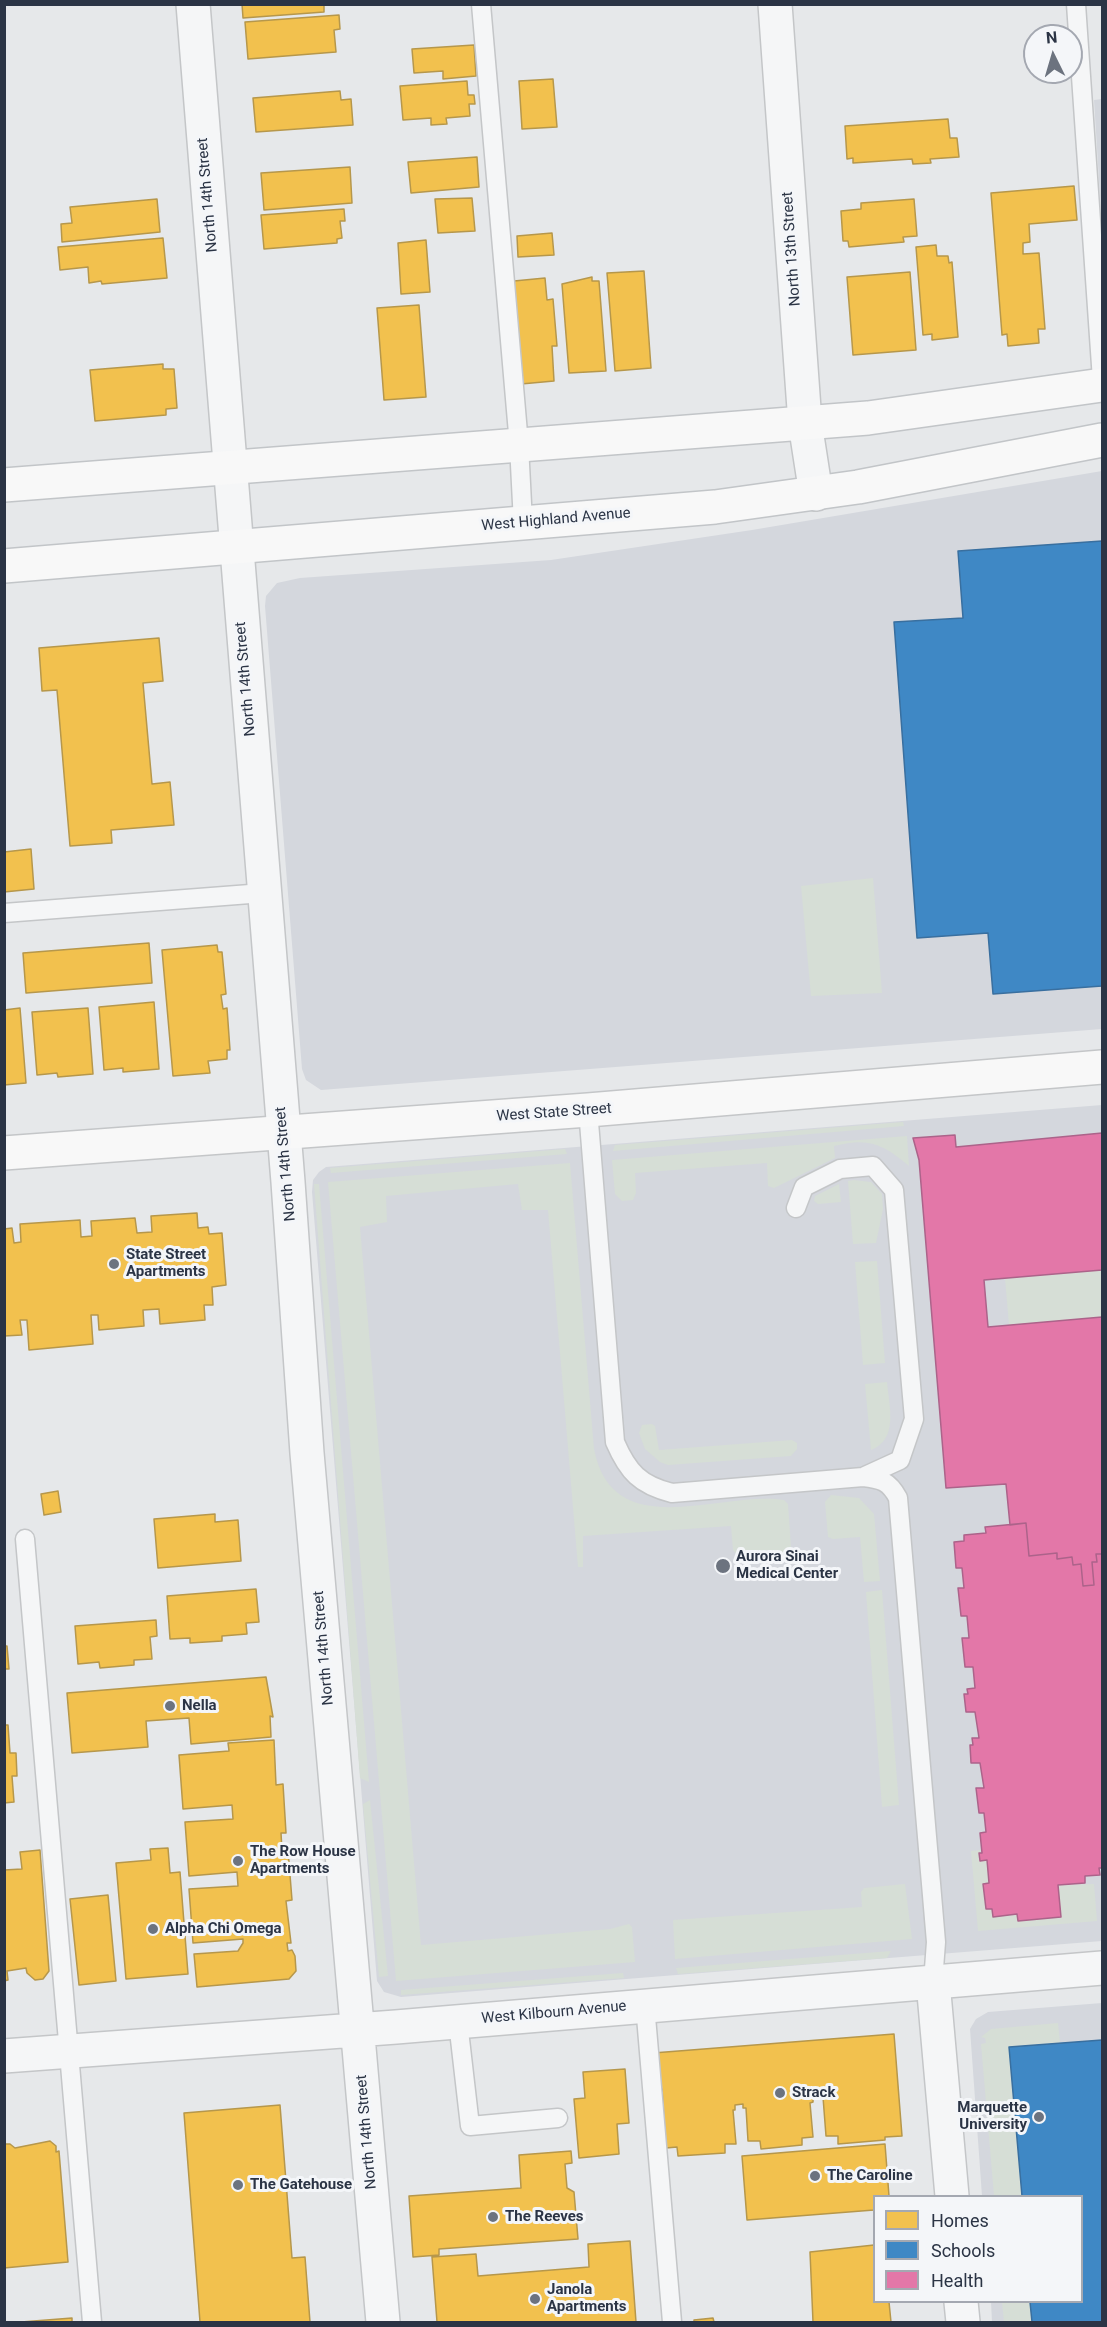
<!DOCTYPE html>
<style>
body{margin:0}
#map{position:relative;width:1107px;height:2327px;overflow:hidden;background:#e6e8ea;font-family:Roboto,sans-serif}
canvas{display:block}
.frame{position:absolute;inset:0;border:6px solid #2b3445;pointer-events:none}
.legend{position:absolute;left:873px;top:2195px;width:210px;height:108px;box-sizing:border-box;background:#f4f6f9;border:2px solid #a4a8b1;margin:0;padding:8px 10px;list-style:none;font-size:18px;color:#2b3445}
.legend li{display:flex;align-items:center;gap:12px;height:30px}
.legend b{width:30px;border:2px solid #a4a8b1}
.north{position:absolute;left:1023px;top:24px;width:60px;height:60px;box-sizing:border-box;background:#f4f6f9;border:2px solid #a4a8b1;border-radius:50%;rotate:355deg;font-size:16px;font-weight:700;line-height:24px;text-align:center;color:#2b3445}
.north::after{content:'';display:block;margin:auto;width:21px;height:27px;background:#6c737f;clip-path:polygon(50% 0,100% 100%,50% 72%,0 100%)}
</style>
<div id="map">
<canvas width="1107" height="2327"></canvas>
<div class="frame"></div>
<ul class="legend">
<li><b style="height:16px;background:#f2c14e"></b>Homes</li>
<li><b style="height:16px;background:#3f88c5"></b>Schools</li>
<li><b style="height:16px;background:#e377a8"></b>Health</li>
</ul>
<div class="north">N</div>
</div>
<script>
const c = document.querySelector('canvas').getContext('2d');
c.lineJoin = 'round';
function paint(path, color) { c.fillStyle = color; c.fill(path, 'evenodd'); }
function strokePath(path, color, width, dash) { c.strokeStyle = color; c.lineWidth = width; c.lineCap = dash ? 'butt' : 'round'; c.setLineDash(dash || []); c.stroke(path); }
function label(font, color, halo, rows, align = 'center') {
  c.font = font + ' Roboto,sans-serif'; c.lineWidth = 6; c.setLineDash([]); c.textBaseline = 'middle'; c.strokeStyle = halo; c.fillStyle = color; for (const [text, x, y, turn = 0] of rows) {
    c.save(); c.translate(x, y); c.rotate((+turn || 0) * Math.PI / 180); c.textAlign = isNaN(turn) ? turn : align; if (halo) c.strokeText(text, 0, 0); c.fillText(text, 0, 0); c.restore();
  }
}
const built = new Path2D(`
 M1102,99V227L1094,100Z
 M1102,471V1029L321,1090L306,1080L302,1069L265,606L266,596L277,583L300,578L551,560L752,530Z
 M1102,1105V1941L401,1997L384,1992L377,1981L312,1192L313,1180L319,1172L326,1167Z
 M1102,2003V2322H992L991,2302H1082V2196H982L970,2029L976,2019L988,2012Z`);
const green = new Path2D(`
 M873,878L882,993L811,996L801,886Z
 M903,1122L904,1126L613,1151L615,1145Z
 M907,1136L909,1166C883,1144 869,1137 834,1146L835,1158L774,1188L768,1186L767,1163L635,1173L636,1193L633,1200L622,1201L615,1194L612,1160Z
 M565,1149L567,1154L331,1173L330,1168Z
 M570,1163L594,1449C613,1546 721,1490 784,1500L788,1504L791,1547L784,1553L737,1555L733,1550L731,1526L583,1536V1567H578L548,1210H522L518,1184L386,1196L387,1222L360,1227L421,1945L610,1929L629,1924L632,1927L635,1962L396,1981L328,1182Z
 M854,1180L871,1182L882,1194L883,1209L876,1243L853,1244L848,1181Z
 M314,1184H319L369,1782L360,1778Z
 M839,1184L841,1202L818,1204L814,1201L815,1196Z
 M877,1261L885,1363L863,1365L855,1262Z
 M1102,1270V1317L1009,1325L1005,1278Z
 M887,1382C889,1406 899,1439 871,1450L865,1384Z
 M652,1424L655,1426L659,1450L792,1440L797,1443V1449L791,1456L668,1465L660,1462L645,1449L639,1433L642,1425Z
 M831,1495L859,1498L874,1514L880,1581L864,1582L860,1537L833,1539L828,1537L825,1502Z
 M882,1590L899,1805L882,1807L866,1592Z
 M370,1800L388,1976L379,1977L363,1804Z
 M981,1850L979,1853L980,1861L987,1860L989,1883L984,1884L986,1909H992L993,1917L1017,1915L1018,1921L1060,1917L1058,1885L1094,1884L1097,1921L978,1931L971,1851Z
 M905,1884L912,1939L675,1959L673,1920L862,1907L861,1892L864,1888Z
 M891,1951L887,1958L678,1974L676,1968Z
 M623,1973L624,1978L401,1995V1990Z
 M1058,2023L1060,2043L1009,2048L1022,2196H994L981,2044L986,2043L985,2038L981,2037L991,2029Z
 M1002,2302H1030L1032,2322H1004Z`);
const homes = new Path2D(`
 M242,4H324V12L243,18Z
 M339,15L340,29L334,30L336,52L248,59L245,22Z
 M474,45L476,76L443,79V71L414,73L412,49Z
 M553,79L557,127L522,129L519,81Z
 M467,81L468,95H474L475,104H469L470,116L446,118L447,124L431,125V118L403,120L400,86Z
 M340,91L341,100L351,99L353,125L256,132L253,98Z
 M948,119L950,138H957L959,157L930,159L931,163L913,164L912,159L853,163V158L847,159L845,126Z
 M477,157L479,187L411,193L408,162Z
 M350,167L352,203L264,210L261,173Z
 M1074,186L1077,220L1029,224L1030,242L1023,243V254L1039,253L1045,329H1038L1039,343L1008,346L1007,334L1002,335L991,193Z
 M472,198L475,231L438,233L435,199Z
 M157,199L160,232L62,242L61,224L72,223L70,207Z
 M914,199L917,236L903,237L904,242L849,247L848,241H843L841,211L861,209V203Z
 M344,209L345,221H340L342,238L337,239V243L264,249L261,215Z
 M552,233L554,255L518,257L517,236Z
 M163,238L167,278L102,284L101,281L89,283L88,267L60,270L58,247Z
 M426,240L430,292L401,294L398,243Z
 M936,245L937,256H948L949,263L952,262L958,337L932,340V334L923,335L916,247Z
 M644,271L651,368L615,371L607,273Z
 M910,272L916,350L853,355L847,277Z
 M592,277V281H599L606,371L569,373L562,284Z
 M545,278L547,300L553,299L557,346H552L554,381L521,384L514,281Z
 M419,305L426,397L384,400L377,308Z
 M163,364V369H174L177,408L166,409V415L95,421L90,370Z
 M159,638L163,681L143,683L152,784L170,782L174,825L111,830L112,843L70,846L57,690L42,691L39,648Z
 M31,849L34,889L4,892V852Z
 M149,943L152,983L26,993L23,953Z
 M217,945L218,952H222L226,994L221,995L223,1009L227,1008L230,1050H227V1059L208,1061L210,1073L173,1076L162,950Z
 M154,1002L159,1069L123,1072V1068L104,1070L99,1007Z
 M20,1008L26,1083L4,1085V1010Z
 M88,1008L93,1074L58,1077L57,1073L37,1075L32,1012Z
 M197,1213L198,1228L208,1227L209,1234L222,1233L226,1285L212,1287L213,1305H204L205,1320L160,1324L159,1309L143,1310L144,1326L99,1330L98,1315H91L93,1344L29,1350L27,1320H20L22,1335L4,1336V1229L12,1228L14,1243L21,1242L20,1224L80,1220L81,1237L92,1236L91,1221L135,1218L137,1233L152,1232L151,1216Z
 M58,1491L61,1512L44,1515L41,1494Z
 M215,1514V1522L238,1520L241,1561L158,1568L154,1519Z
 M256,1589L259,1622L246,1623L247,1634L222,1636V1641L190,1643V1638L170,1639L167,1596Z
 M156,1620L157,1636L150,1637L152,1659L134,1660V1665L100,1668L99,1662L78,1664L75,1626Z
 M4,1646H7L9,1669H4Z
 M266,1677L273,1717L270,1716L271,1737L191,1744L189,1718L146,1721L148,1747L72,1753L67,1693Z
 M4,1725H8L10,1753H16L17,1776H12L14,1802L4,1803Z
 M274,1740L276,1785L283,1784L286,1833H281L282,1850H288L292,1900L286,1901L291,1943H287L288,1951L292,1950L295,1956L296,1971L289,1979L197,1987L194,1954L238,1951L243,1943V1939L193,1943L189,1889L238,1886L237,1872L189,1876L185,1822L233,1819L232,1805L183,1809L179,1755L229,1751L228,1743Z
 M168,1848L170,1873L180,1872L188,1974L126,1979L116,1863L151,1860L150,1849Z
 M40,1850L49,1971L43,1979L35,1980L27,1973L26,1968L7,1971L8,1980L4,1981V1870L22,1869L20,1852Z
 M108,1895L116,1981L79,1985L70,1899Z
 M894,2034L902,2136L885,2137V2140L838,2144V2136H826L823,2097L813,2098V2102L810,2103L813,2137L802,2138V2145L761,2149L760,2141H748L746,2108H743V2104L735,2105V2110H733L736,2144H725V2153L678,2156L677,2147L666,2148L662,2089L655,2090L653,2053Z
 M625,2069L629,2123L617,2124L619,2154L579,2158L574,2099L585,2098L583,2072Z
 M280,2105L292,2258L305,2257L310,2322H200L184,2113Z
 M50,2141L56,2146V2152L59,2151L68,2262L4,2268V2144H10L15,2148Z
 M885,2144L889,2196H874V2210L747,2220L742,2156Z
 M571,2151L572,2163L565,2164L567,2188L574,2192L578,2239L439,2249V2255L413,2257L409,2196L521,2188L519,2155Z
 M630,2241L636,2322H437L432,2257L476,2254L478,2276L589,2267L588,2244Z
 M874,2245V2302H889L891,2322H813L810,2252Z
 M72,2318V2322H21Z
 M713,2318L714,2322H694V2320Z`);
const schools = new Path2D(`
 M1102,541V986L993,994L988,933L917,938L894,622L963,618L958,551Z
 M1102,2040V2322H1032L1030,2302H1082V2196H1022L1009,2047Z`);
const health = new Path2D(`
 M1102,1133V1270L984,1280L988,1327L1102,1317V1554H1096L1097,1562H1092L1094,1585L1083,1586L1081,1564L1073,1565L1072,1557L1057,1559V1553L1029,1556L1026,1523L1010,1525L1006,1484L946,1488L919,1160L913,1138L955,1135L956,1147Z
 M1026,1523L1029,1556L1057,1553V1559L1072,1557L1073,1565L1081,1564L1083,1586L1094,1585L1092,1562H1097L1096,1554H1102V1868H1099L1100,1875L1085,1876V1883L1058,1885L1061,1917L1018,1921L1017,1914L993,1917L992,1909H986L983,1884L989,1883L987,1860L980,1861L979,1853H982L980,1833L986,1832L984,1813H979L976,1788H984L980,1763H971L970,1745H973L972,1738H979L975,1712H966L964,1694H968L967,1689L975,1688L973,1667H965L962,1638H969L967,1616H961L958,1588H964L962,1568H956L954,1542L964,1541V1535L986,1533L985,1527Z`);
const lane = new Path2D(`
 M481,4L519,445L523,523
 M1076,4L1102,380
 M4,913L263,893
 M588,1110L615,1442C628,1472 640,1485 672,1493L863,1477C881,1479 889,1481 898,1498L936,1942L933,1982
 M796,1208L804,1187L840,1169L873,1166L894,1190L914,1419L900,1460L865,1476
 M25,1539L92,2322
 M645,2005L672,2322
 M458,2022L470,2126L558,2118`);
const street = new Path2D(`
 M193,4L288,1182L307,1453L383,2322
 M775,4L805,423L816,494
 M933,1982L952,2196
 M4,2056L396,2027L1102,1968
 M961,2302L963,2322`);
const secondary = new Path2D(`
 M4,1153L588,1110L1102,1067`);
const primary = new Path2D(`
 M4,485L868,418L1102,385
 M4,566L715,507L858,487L1102,440`);
const markers = [
 [114,1264,6,"#6c737f"],
 [723,1566,8,"#6c737f"],
 [170,1706,6,"#6c737f"],
 [238,1861,6,"#6c737f"],
 [153,1929,6,"#6c737f"],
 [780,2093,6,"#6c737f"],
 [1039,2117,6,"#6c737f"],
 [815,2176,6,"#6c737f"],
 [238,2185,6,"#6c737f"],
 [493,2217,6,"#6c737f"],
 [535,2299,6,"#6c737f"]
];
const streetNames = [
 ["North 14th Street",208,195,-95],
 ["North 13th Street",792,249,-94],
 ["West Highland Avenue",556,520,-5],
 ["North 14th Street",246,679,-95],
 ["West State Street",554,1113,-4],
 ["North 14th Street",286,1164,-95],
 ["North 14th Street",324,1648,-95],
 ["West Kilbourn Avenue",554,2013,-5],
 ["North 14th Street",367,2132,-95]
];
const poiNames = [
 ["State Street",126,1255],
 ["Apartments",126,1272],
 ["Aurora Sinai",736,1557],
 ["Medical Center",736,1574],
 ["Nella",182,1706],
 ["The Row House",250,1852],
 ["Apartments",250,1869],
 ["Alpha Chi Omega",165,1929],
 ["Strack",792,2093],
 ["Marquette",1027,2108,"right"],
 ["University",1027,2125,"right"],
 ["The Caroline",827,2176],
 ["The Gatehouse",250,2185],
 ["The Reeves",505,2217],
 ["Janola",547,2290],
 ["Apartments",547,2307]
];
paint(built, '#d4d7dd');
paint(green, '#d6ded6');
paint(homes, '#f2c14e');
strokePath(homes, '#b6974b', 1.5);
paint(schools, '#3f88c5');
strokePath(schools, '#396f9f', 1.5);
paint(health, '#e377a8');
strokePath(health, '#ac638a', 1.5);
strokePath(lane, '#c4c6c8', 21);
strokePath(street, '#c4c6c8', 36);
strokePath(secondary, '#c4c6c8', 36);
strokePath(primary, '#c2c5c8', 36);
strokePath(lane, '#f5f6f7', 18);
strokePath(street, '#f5f6f7', 33);
strokePath(secondary, '#f8f8f8', 33);
strokePath(primary, '#f8f8f8', 33);
for (const [x, y, r, color] of markers) { const dot = new Path2D(); dot.arc(x, y, r, 0, 2 * Math.PI); c.fillStyle = color; c.fill(dot); strokePath(dot, '#f4f6f9', 2); }
label('15px', '#2b3445', '#f4f6f9', streetNames);
label('bold 15px', '#2b3445', '#f4f6f9', poiNames, 'left');
</script>
